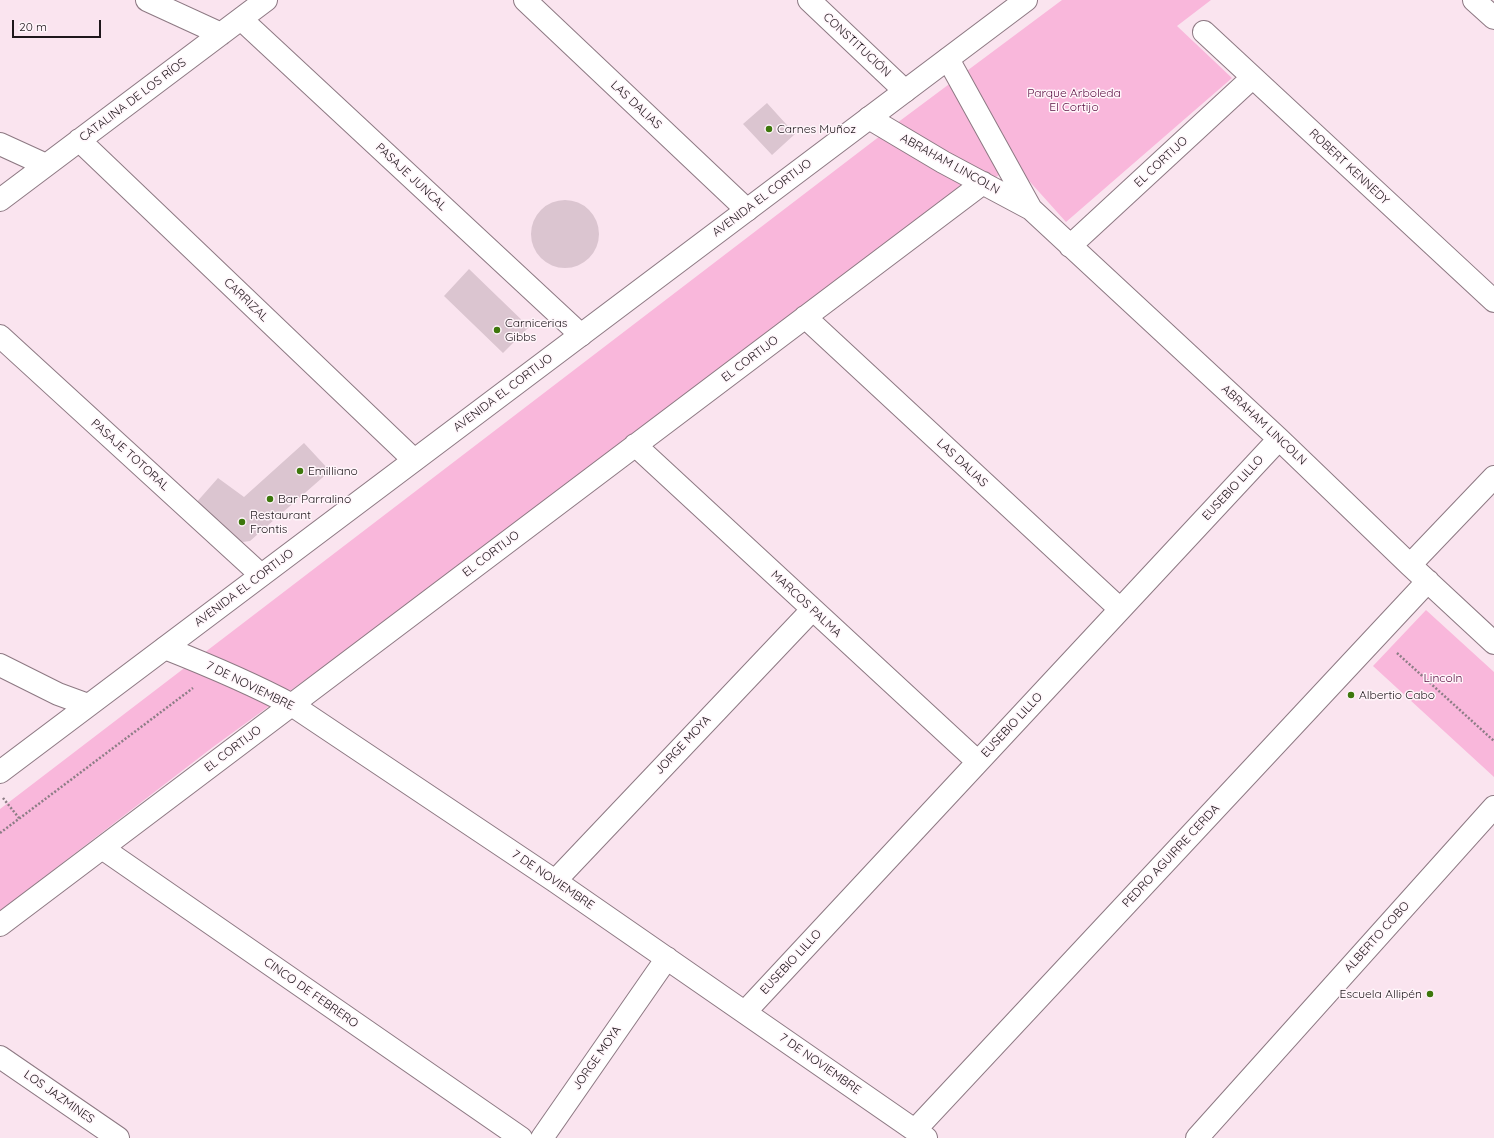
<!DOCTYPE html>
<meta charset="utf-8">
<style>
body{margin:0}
#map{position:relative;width:1494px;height:1138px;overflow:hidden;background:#fae4ef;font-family:Quicksand,sans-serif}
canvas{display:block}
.scale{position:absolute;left:12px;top:20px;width:89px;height:18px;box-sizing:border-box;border:2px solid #1e161b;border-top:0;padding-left:5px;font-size:12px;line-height:14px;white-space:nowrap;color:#1e161b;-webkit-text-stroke:3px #fff5fa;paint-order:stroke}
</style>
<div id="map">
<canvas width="1494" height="1138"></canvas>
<div class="scale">20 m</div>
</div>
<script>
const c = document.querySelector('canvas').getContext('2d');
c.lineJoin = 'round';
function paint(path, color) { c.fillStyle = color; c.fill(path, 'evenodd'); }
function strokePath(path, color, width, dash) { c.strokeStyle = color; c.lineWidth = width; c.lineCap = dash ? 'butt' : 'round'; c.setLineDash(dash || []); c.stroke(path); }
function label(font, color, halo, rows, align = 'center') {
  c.font = font + ' Quicksand,sans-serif'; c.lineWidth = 3; c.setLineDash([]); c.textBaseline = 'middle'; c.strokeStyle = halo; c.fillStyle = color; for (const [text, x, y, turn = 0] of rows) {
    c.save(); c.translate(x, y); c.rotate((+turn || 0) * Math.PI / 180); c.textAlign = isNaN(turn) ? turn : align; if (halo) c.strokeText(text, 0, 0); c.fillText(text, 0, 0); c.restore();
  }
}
const green = new Path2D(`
 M1062,0H1211L1177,26L1232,78L1066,222L1014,164L213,747L0,911V809L897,123Z
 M1426,610L1494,672V777L1373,666Z`);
const building = new Path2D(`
 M767,103L795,134L772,155L743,124Z
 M531 234a34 34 0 1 1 68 0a34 34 0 1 1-68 0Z
 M469,269L529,327L503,353L444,296Z
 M304,443L330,471L250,541L243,542L233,538L195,504L218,478L244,497Z`);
const path = new Path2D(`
 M1397,653L1494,741
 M3,798L19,818
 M0,833L193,688`);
const street = new Path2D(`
 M147,0L221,34
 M525,0L747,210
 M809,0L905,91
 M1474,0L1494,18
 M241,19L581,335
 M1204,32L1494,301
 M948,59L1031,209
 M869,118L943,162L1031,209L1279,439L1410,565L1494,643
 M79,140L414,460
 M0,144L46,165
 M0,200L266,0
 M1070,246L1252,78
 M805,317L1120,609
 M0,336L261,575
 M635,445L978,762
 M1410,565L1494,477
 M165,648C208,665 251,683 292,705L555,881L926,1138
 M102,848L521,1138
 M555,881L812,610
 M0,925L983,183
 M745,1012L1279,439
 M0,1057L118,1138
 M915,1130L1428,581
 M542,1138L667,958
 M1197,1138L1494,807`);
const secondary = new Path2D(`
 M0,665L58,694L88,705
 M0,772L1026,0`);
const markers = [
 [769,129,4,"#3d770c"],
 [497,330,4,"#3d770c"],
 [300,471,4,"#3d770c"],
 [270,499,4,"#3d770c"],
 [242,522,4,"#3d770c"],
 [1351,695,4,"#3d770c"],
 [1430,994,4,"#3d770c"]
];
const streetNames = [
 ["CONSTITUCIÓN",857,45,43],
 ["CATALINA DE LOS RÍOS",133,100,-37],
 ["LAS DALIAS",636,105,43],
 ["EL CORTIJO",1161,162,-43],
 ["ABRAHAM LINCOLN",950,164,29],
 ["ROBERT KENNEDY",1349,167,43],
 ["PASAJE JUNCAL",411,177,43],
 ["AVENIDA EL CORTIJO",762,198,-37],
 ["CARRIZAL",246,300,44],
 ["EL CORTIJO",750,359,-37],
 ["AVENIDA EL CORTIJO",503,393,-37],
 ["ABRAHAM LINCOLN",1264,425,43],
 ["PASAJE TOTORAL",130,455,42],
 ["LAS DALIAS",962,463,43],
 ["EUSEBIO LILLO",1233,488,-47],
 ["EL CORTIJO",491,554,-37],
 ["AVENIDA EL CORTIJO",244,588,-37],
 ["MARCOS PALMA",806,604,43],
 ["7 DE NOVIEMBRE",250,686,26],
 ["EUSEBIO LILLO",1012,725,-47],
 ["JORGE MOYA",683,745,-47],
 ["EL CORTIJO",233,749,-37],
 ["PEDRO AGUIRRE CERDA",1171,856,-47],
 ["7 DE NOVIEMBRE",553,880,34],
 ["ALBERTO COBO",1377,937,-48],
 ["EUSEBIO LILLO",791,962,-47],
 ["CINCO DE FEBRERO",311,993,35],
 ["JORGE MOYA",597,1058,-55],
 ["7 DE NOVIEMBRE",820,1064,35],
 ["LOS JAZMINES",59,1097,35]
];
const parkNames = [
 ["Parque Arboleda",1074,93],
 ["El Cortijo",1074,107],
 ["Lincoln",1443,678]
];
const poiNames = [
 ["Carnes Muñoz",777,129],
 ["Carnicerias",505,323],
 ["Gibbs",505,337],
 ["Emilliano",308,471],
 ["Bar Parralino",278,499],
 ["Restaurant",250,515],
 ["Frontis",250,529],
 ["Albertio Cabo",1359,695],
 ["Escuela Allipén",1422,994,"right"]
];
paint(green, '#f9b7db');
paint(building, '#dbc5d0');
strokePath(street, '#8d7983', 24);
strokePath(secondary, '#8d7983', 24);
strokePath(path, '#8c7d85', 2.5, [2, 2]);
strokePath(street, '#fff', 22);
strokePath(secondary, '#fff', 22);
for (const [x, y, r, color] of markers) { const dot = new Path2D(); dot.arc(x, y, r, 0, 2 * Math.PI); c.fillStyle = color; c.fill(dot); strokePath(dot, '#fff5fa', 1.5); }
label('12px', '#1e161b', '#fff5fa', streetNames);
label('12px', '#590e40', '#fff5fa', parkNames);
label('12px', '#1e161b', '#fff5fa', poiNames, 'left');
</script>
